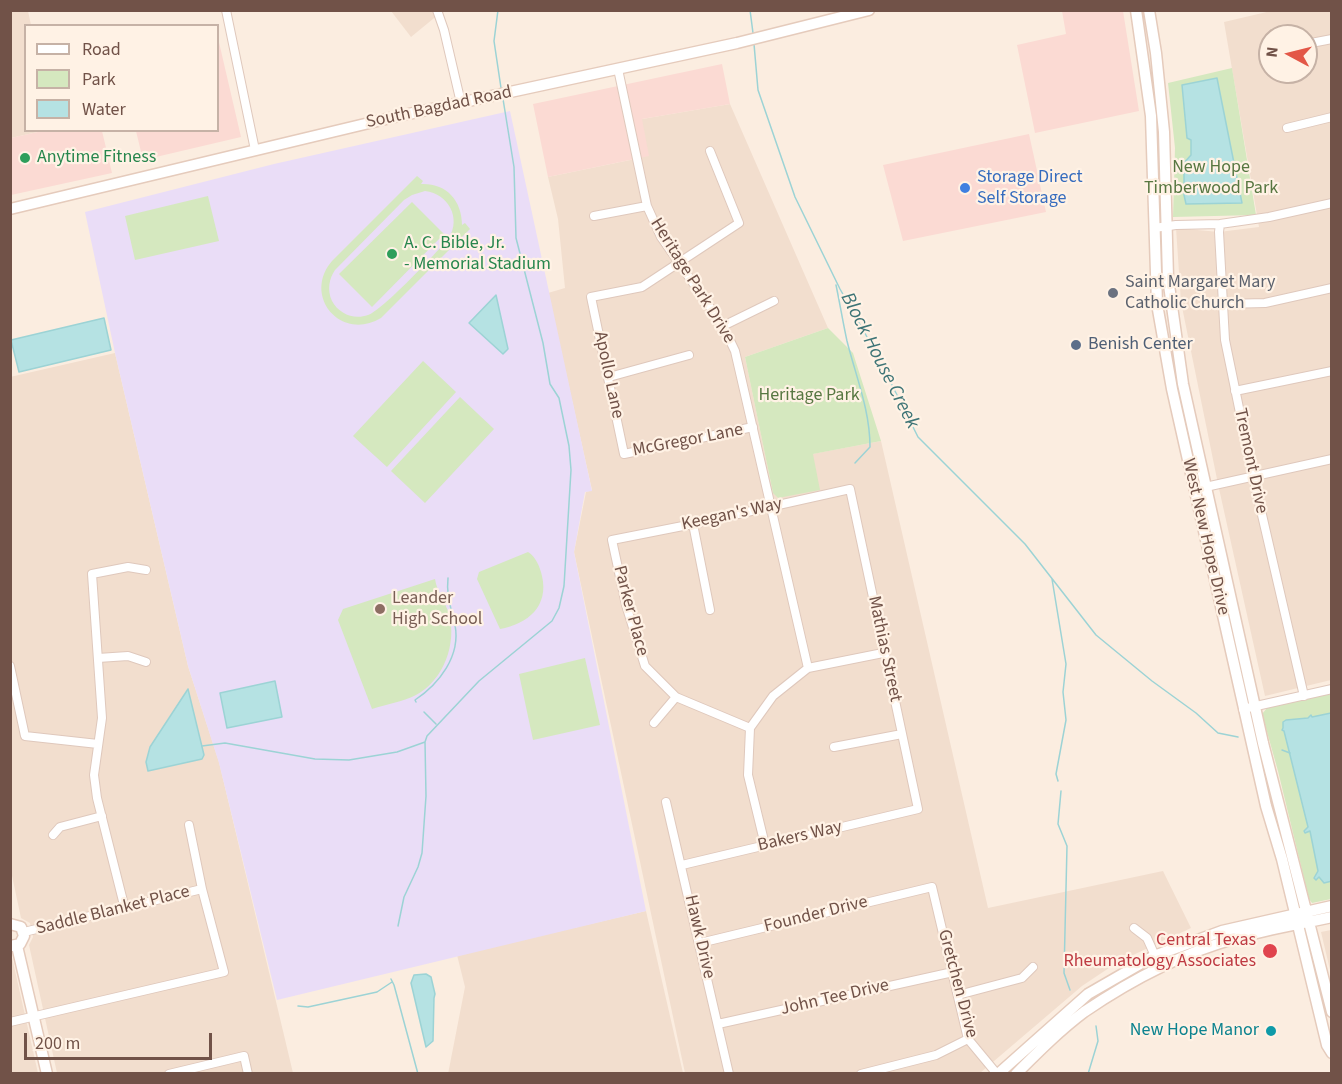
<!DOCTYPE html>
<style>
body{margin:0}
#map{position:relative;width:1342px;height:1084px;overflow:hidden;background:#fbede0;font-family:"Source Sans 3",sans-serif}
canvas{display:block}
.frame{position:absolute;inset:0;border:12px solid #715248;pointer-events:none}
.legend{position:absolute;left:24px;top:24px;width:195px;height:108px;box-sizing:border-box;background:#fff2e5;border:2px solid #c6b2a6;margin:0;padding:8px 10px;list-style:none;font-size:18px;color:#715248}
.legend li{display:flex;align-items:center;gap:12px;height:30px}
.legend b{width:30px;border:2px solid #c6b2a6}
.north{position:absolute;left:1258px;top:24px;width:60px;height:60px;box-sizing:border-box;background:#fff2e5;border:2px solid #c6b2a6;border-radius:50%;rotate:277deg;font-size:16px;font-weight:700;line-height:24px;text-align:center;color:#715248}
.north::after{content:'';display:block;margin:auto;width:21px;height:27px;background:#e35747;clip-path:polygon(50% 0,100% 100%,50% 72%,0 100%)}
.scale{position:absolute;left:24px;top:1033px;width:188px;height:27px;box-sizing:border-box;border:3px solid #715248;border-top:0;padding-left:8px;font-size:18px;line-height:21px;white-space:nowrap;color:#715248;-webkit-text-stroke:4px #fff2e5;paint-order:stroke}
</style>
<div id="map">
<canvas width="1342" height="1084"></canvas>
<div class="frame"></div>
<ul class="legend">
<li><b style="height:8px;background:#fff"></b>Road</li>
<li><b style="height:16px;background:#d5e8bf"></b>Park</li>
<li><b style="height:16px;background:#b5e2e3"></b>Water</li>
</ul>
<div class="north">N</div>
<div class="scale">200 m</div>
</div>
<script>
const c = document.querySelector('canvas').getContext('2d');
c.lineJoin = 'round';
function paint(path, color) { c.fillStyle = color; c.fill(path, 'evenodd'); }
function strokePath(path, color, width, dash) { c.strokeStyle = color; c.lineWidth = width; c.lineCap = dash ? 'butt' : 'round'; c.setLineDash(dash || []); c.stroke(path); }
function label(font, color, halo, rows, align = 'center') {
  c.font = font + ' "Source Sans 3",sans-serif'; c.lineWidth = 4.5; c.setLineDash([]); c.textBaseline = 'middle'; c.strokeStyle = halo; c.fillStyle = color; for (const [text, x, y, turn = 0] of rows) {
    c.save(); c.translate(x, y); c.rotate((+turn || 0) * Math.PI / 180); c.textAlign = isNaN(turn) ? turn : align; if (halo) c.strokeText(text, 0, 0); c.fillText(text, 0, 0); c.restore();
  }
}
const residential = new Path2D(`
 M10,11H28L31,25L26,26V130L42,131L11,138Z
 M391,11H447L439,14L411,37Z
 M1271,11H1331V680L1265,696L1218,484L1181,302L1176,228L1219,232L1259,227L1224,22ZM1270,36H1306V72H1270Z
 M730,104L828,328L745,357L773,492L778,498L812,454L881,441L988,908L1163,871L1191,928L1118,962L1082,986L980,1073H685L574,552L586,492L592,490L548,293L565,288L558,219L548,177L635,159L642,119Z
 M115,353L188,666L219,762L293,1073H57L29,945L33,937L30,923L21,918L11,871L10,377Z
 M646,911L683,1073L448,1074L465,987L457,955Z
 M1331,930H1332L1331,974L1321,932Z
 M11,953L38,1073H11Z`);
const commercial = new Path2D(`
 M1062,11H1123L1139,111L1035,133L1017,45L1066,34Z
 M218,38L241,137L143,160L136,131L218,130Z
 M722,64L730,104L642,119L649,156L548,177L533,104Z
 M42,131H102L112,173L11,195V138Z
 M1029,134L1046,212L903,241L883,165Z`);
const education = new Path2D(`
 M510,111L592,491L585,492L574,552L646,911L277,1000L219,763L188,666L115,353L85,212L274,164Z`);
const green = new Path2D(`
 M1232,68L1256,215L1173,217L1175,148L1168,83Z
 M417,176L423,181L421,184C446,183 462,200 462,225L465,223L470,229L381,318C341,342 302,296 332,261ZM425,191C449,194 461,218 449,238C437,252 382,311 368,315C354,320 339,314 332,301C327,290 329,279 335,270L404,200L412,195Z
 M208,196L219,241L135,260L125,216Z
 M412,202L444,234L372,307L339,274Z
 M828,328L853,353L881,441L813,454L820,490L778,498L773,493L745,357Z
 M423,361L456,392L387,467L353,436Z
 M460,397L494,429L425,503L391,471Z
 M528,552C536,557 540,567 542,576C549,606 528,624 500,629L477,579L479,572Z
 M435,579C437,592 445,601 449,614C457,643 444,680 416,695C402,702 387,704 372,709L338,620L343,609Z
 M585,658L600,725L533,740L519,674Z
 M1331,693V899L1312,903L1309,899L1278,771L1262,714L1267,708Z`);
const water = new Path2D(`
 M1217,78L1242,203L1186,204L1184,195V163L1191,155V140L1187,138L1182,85Z
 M496,295L508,349L503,354L469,323Z
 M104,318L111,350L19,372L11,340Z
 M275,681L282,717L227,728L220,693Z
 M188,689L204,755L202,759L148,771L146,762L150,747Z
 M1331,713L1332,881L1324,883L1319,877L1316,880L1314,878L1318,871L1310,831L1305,833L1304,831L1308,827L1284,731L1282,730L1283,728V722L1286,720L1308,718L1311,715L1312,717Z
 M426,974L431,977L435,994L434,998L433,1041L426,1047L411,983L414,975Z`);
const stream = new Path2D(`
 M498,10L494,41L501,88
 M750,10L753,33
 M754,44L758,90L795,197L840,289L876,353L918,437L1025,544L1096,635L1152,681L1196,713L1218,733L1238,737
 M836,285C840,304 843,323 847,341C856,377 870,410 870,447L855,463
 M1052,579L1066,664L1063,692L1066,720L1056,774L1058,781
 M416,702L415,700C439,684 461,656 455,625C451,608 446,595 448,578
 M424,712L436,724
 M202,746L225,743L315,759L349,760L397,752L425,742
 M1282,750L1290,753
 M1061,791L1058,824L1067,846L1064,973L1070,990
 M398,926L404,897L418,867L422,853L426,796L425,742L427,736L479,681L552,621L559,608L564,586L571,470L569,446L559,398L550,384L543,343L516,238L514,167L503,99
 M391,979L394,985L418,1074
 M298,1006L308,1007L377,992L392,982
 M1088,1074L1098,1041L1096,1026`);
const street = new Path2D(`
 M226,10L255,150
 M437,10L444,30L461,103
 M1306,44L1332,39
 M618,69L647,206L661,237L723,326L735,351L808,668
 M1287,128L1332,117
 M710,151L739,223L642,287L591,297L624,454L753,427
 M594,216L647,206
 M1220,224L1219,232L1225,340L1253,476L1304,696
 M1154,228L1176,225L1220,224L1269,217L1332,203
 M1223,304L1265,303L1332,288
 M723,326L774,301
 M609,377L689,355
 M1235,391L1332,371
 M1201,488L1332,459
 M693,524L710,610
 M98,658L128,656L146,662
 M10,666L25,736L98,744
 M1243,709L1332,689
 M654,723L676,697
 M834,747L902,734
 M666,802L729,1074
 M53,835L60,827L102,816
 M765,845L748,775L750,728L773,696L808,668L883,653
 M682,865L918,809L850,489L693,524L612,540L626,605L645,666L676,697L750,728
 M125,909L97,798L94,775L102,718L92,574L128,567L146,570
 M1134,928L1147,938L1160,967
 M24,932L202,889
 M700,943L932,887L968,1039L997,1074
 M958,995L1022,978L1033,967
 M10,1022L224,972L202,889L189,825
 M718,1024L953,972
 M169,1074L244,1056L248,1074
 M861,1074L936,1055L968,1039`);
const secondary = new Path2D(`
 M1136,10L1151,116L1157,304L1172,389L1266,806L1282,859L1327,1045L1332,1053
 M1149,10L1156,53L1164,132L1168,278L1183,384L1263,743L1332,1012
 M10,209L390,118L737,43L869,10
 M10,924L21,927L24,936L20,944L11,946
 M17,946L47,1074
 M998,1074L1088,994L1154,956L1222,931L1332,906
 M1016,1074C1038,1052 1060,1030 1084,1012C1131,980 1182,953 1237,938C1268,929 1300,924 1332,917`);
const markers = [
 [25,158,6,"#2e9e5b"],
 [965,188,6,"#3f7fe0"],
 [392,254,6,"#2e9e5b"],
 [1113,293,6,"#6b7280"],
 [1076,345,6,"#5c6f8a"],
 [380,609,6,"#8d6e63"],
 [1270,951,8,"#e0444e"],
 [1271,1031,6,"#0f9aa8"]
];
const streetNames = [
 ["South Bagdad Road",439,108,-12],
 ["Heritage Park Drive",692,281,58],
 ["Apollo Lane",608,375,78],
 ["McGregor Lane",688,441,-11],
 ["Tremont Drive",1250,461,78],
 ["Keegan's Way",732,515,-12],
 ["West New Hope Drive",1205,537,77],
 ["Parker Place",630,611,75],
 ["Mathias Street",884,649,78],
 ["Bakers Way",800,837,-13],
 ["Saddle Blanket Place",113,911,-14],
 ["Founder Drive",816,915,-14],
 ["Hawk Drive",699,937,77],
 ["Gretchen Drive",957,984,75],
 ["John Tee Drive",835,998,-13]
];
const leisureNames = [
 ["Anytime Fitness",37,158],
 ["A. C. Bible, Jr.",404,244],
 ["- Memorial Stadium",404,265]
];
const parkNames = [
 ["New Hope",1211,168],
 ["Timberwood Park",1211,189],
 ["Heritage Park",809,396]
];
const shopNames = [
 ["Storage Direct",977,178],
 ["Self Storage",977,199]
];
const worshipNames = [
 ["Saint Margaret Mary",1125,283],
 ["Catholic Church",1125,304]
];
const serviceNames = [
 ["Benish Center",1088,345]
];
const educationNames = [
 ["Leander",392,599],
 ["High School",392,620]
];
const healthNames = [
 ["Central Texas",1256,941],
 ["Rheumatology Associates",1256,962]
];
const cultureNames = [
 ["New Hope Manor",1259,1031]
];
const waterNames = [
 ["Block House Creek",879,361,63]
];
paint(residential, '#f2dece');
paint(commercial, '#fbdad3');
paint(education, '#eaddf7');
paint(green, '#d5e8bf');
paint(water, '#b5e2e3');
strokePath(water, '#9cd3d5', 1.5);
strokePath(stream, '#9cd3d5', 1.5);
strokePath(street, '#dfc8bc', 10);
strokePath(secondary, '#e5cbbc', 13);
strokePath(street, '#fff', 8);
strokePath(secondary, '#fff', 10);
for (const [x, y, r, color] of markers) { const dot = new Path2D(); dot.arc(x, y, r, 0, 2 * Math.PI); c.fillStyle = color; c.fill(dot); strokePath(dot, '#fff2e5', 2); }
label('18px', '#715248', '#fff2e5', streetNames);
label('18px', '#27864d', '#fff2e5', leisureNames, 'left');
label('18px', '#577741', '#fff2e5', parkNames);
label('18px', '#366cbe', '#fff2e5', shopNames, 'left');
label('18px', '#5b616d', '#fff2e5', worshipNames, 'left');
label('18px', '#4e5e75', '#fff2e5', serviceNames, 'left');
label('18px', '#785e54', '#fff2e5', educationNames, 'left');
label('18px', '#be3a42', '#fff2e5', healthNames, 'right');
label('18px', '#0d838f', '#fff2e5', cultureNames, 'right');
label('italic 20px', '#3d7476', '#fff2e5', waterNames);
</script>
